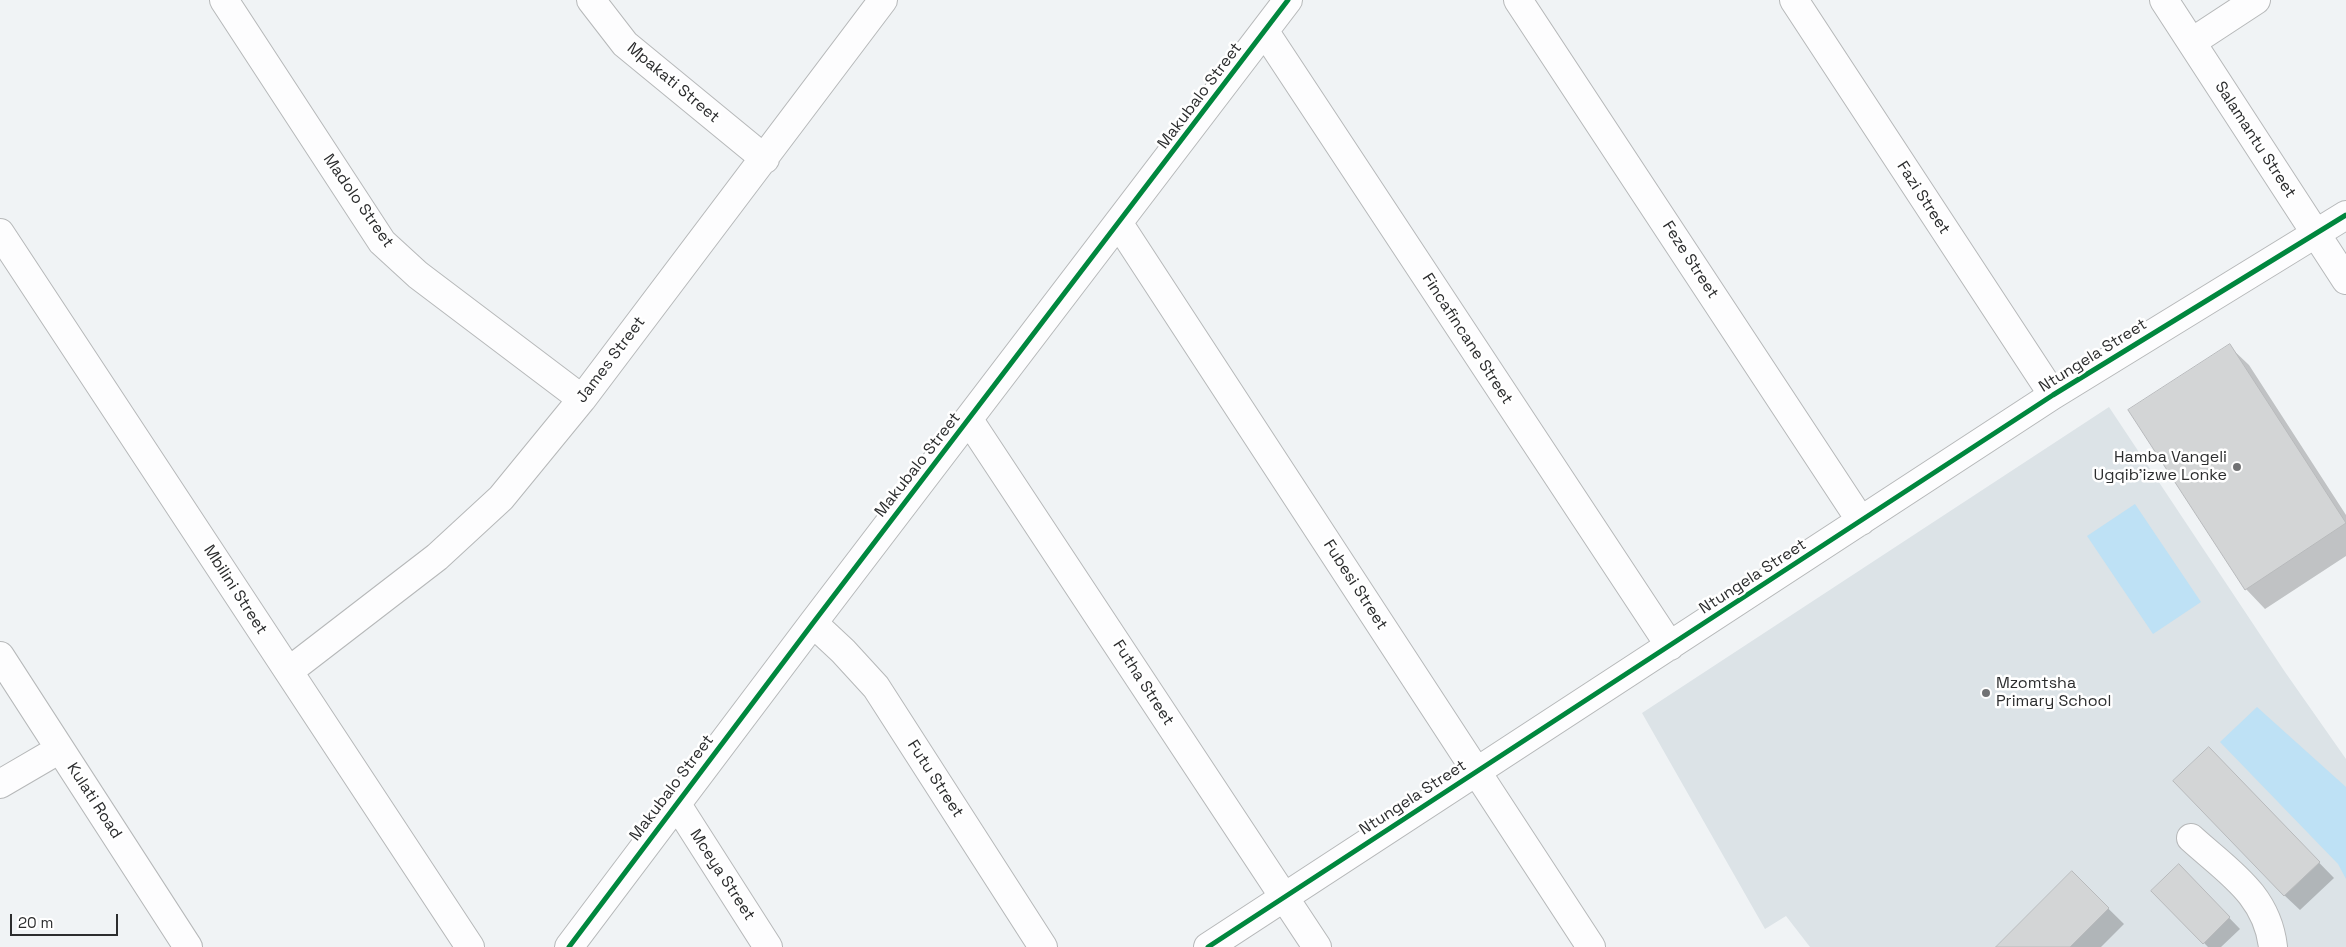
<!DOCTYPE html>
<style>
body{margin:0}
#map{position:relative;width:2346px;height:947px;overflow:hidden;background:#f0f3f5;font-family:"Space Grotesk",sans-serif}
canvas{display:block}
.scale{position:absolute;left:10px;top:914px;width:108px;height:22px;box-sizing:border-box;border:2px solid #2c2d2e;border-top:0;padding-left:6px;font-size:15px;line-height:18px;white-space:nowrap;color:#2c2d2e;-webkit-text-stroke:4px #fff;paint-order:stroke}
</style>
<div id="map">
<canvas width="2346" height="947"></canvas>
<div class="scale">20 m</div>
</div>
<script>
const c = document.querySelector('canvas').getContext('2d');
c.lineJoin = 'round';
function paint(path, color) { c.fillStyle = color; c.fill(path, 'evenodd'); }
function strokePath(path, color, width, dash) { c.strokeStyle = color; c.lineWidth = width; c.lineCap = dash ? 'butt' : 'round'; c.setLineDash(dash || []); c.stroke(path); }
function label(font, color, halo, rows, align = 'center') {
  c.font = font + ' "Space Grotesk",sans-serif'; c.lineWidth = 5; c.setLineDash([]); c.textBaseline = 'middle'; c.strokeStyle = halo; c.fillStyle = color; for (const [text, x, y, turn = 0] of rows) {
    c.save(); c.translate(x, y); c.rotate((+turn || 0) * Math.PI / 180); c.textAlign = isNaN(turn) ? turn : align; if (halo) c.strokeText(text, 0, 0); c.fillText(text, 0, 0); c.restore();
  }
}
const built = new Path2D(`
 M2109,407L2285,672L2346,759V947H1810L1786,916L1765,929L1642,713Z`);
const green = new Path2D(`
 M2135,504L2201,602L2153,634L2087,536Z
 M2257,707L2346,787V879L2338,864L2220,742Z`);
const shadow = new Path2D(`
 M2229,346L2249,365L2346,515V556L2265,609L2246,589Z
 M2224,765L2334,878L2300,910L2284,895Z
 M2179,866L2240,929L2221,947H2208L2153,891Z
 M2072,873L2124,924L2101,947H1998Z`);
const building = new Path2D(`
 M2230,344L2346,523L2245,590L2128,410Z
 M2209,747L2320,862L2284,896L2173,781Z
 M2179,864L2230,917L2203,944L2151,891Z
 M2072,871L2109,908L2070,947H1996Z`);
const minor = new Path2D(`
 M224,0L382,242L418,275L582,399
 M591,0L625,44L765,159
 M1518,0L1861,521
 M1794,0L2053,395
 M2164,0L2346,280
 M1265,32L1670,646
 M2192,42L2256,0
 M1119,224L1591,947
 M0,233L470,947
 M969,420L1317,947
 M813,623L843,651L876,687L1043,947
 M0,656L188,947
 M289,671L437,557L501,498L582,399L883,0
 M0,784L60,749
 M676,803L768,947
 M2191,838C2227,871 2267,894 2273,947
 M569,947L813,623L1288,0
 M1208,947L2053,395L2346,215`);
const cycleway = new Path2D(`
 M569,947L813,623L1288,0
 M1208,947L2053,395L2346,215`);
const markers = [
 [2237,467,5,"#717274"],
 [1986,693,5,"#717274"]
];
const streetNames = [
 ["Mpakati Street",673,83,40],
 ["Makubalo Street",1200,96,-53],
 ["Salamantu Street",2255,140,57],
 ["Fazi Street",1923,198,57],
 ["Madolo Street",358,201,55],
 ["Feze Street",1690,260,57],
 ["Fincafincane Street",1467,339,57],
 ["Ntungela Street",2093,356,-32],
 ["James Street",611,360,-53],
 ["Makubalo Street",918,465,-52],
 ["Ntungela Street",1753,577,-33],
 ["Fubesi Street",1355,585,57],
 ["Mbilini Street",235,590,57],
 ["Futha Street",1143,683,57],
 ["Futu Street",935,779,57],
 ["Makubalo Street",672,788,-53],
 ["Ntungela Street",1413,798,-33],
 ["Kulati Road",94,801,57],
 ["Mceya Street",722,875,57]
];
const poiNames = [
 ["Hamba Vangeli",2227,458],
 ["Ugqib'izwe Lonke",2227,476],
 ["Mzomtsha",1996,684,"left"],
 ["Primary School",1996,702,"left"]
];
paint(built, '#dce3e7');
paint(green, '#bee1f5');
paint(shadow, '#0003');
paint(building, '#d3d5d6');
strokePath(building, '#b8babc', 1);
strokePath(minor, '#b6b8b9', 30);
strokePath(minor, '#fdfdfe', 28);
strokePath(cycleway, '#00873e', 5);
for (const [x, y, r, color] of markers) { const dot = new Path2D(); dot.arc(x, y, r, 0, 2 * Math.PI); c.fillStyle = color; c.fill(dot); strokePath(dot, '#fff', 2); }
label('16px', '#2c2d2e', '#fff', streetNames);
label('16px', '#2c2d2e', '#fff', poiNames, 'right');
</script>
